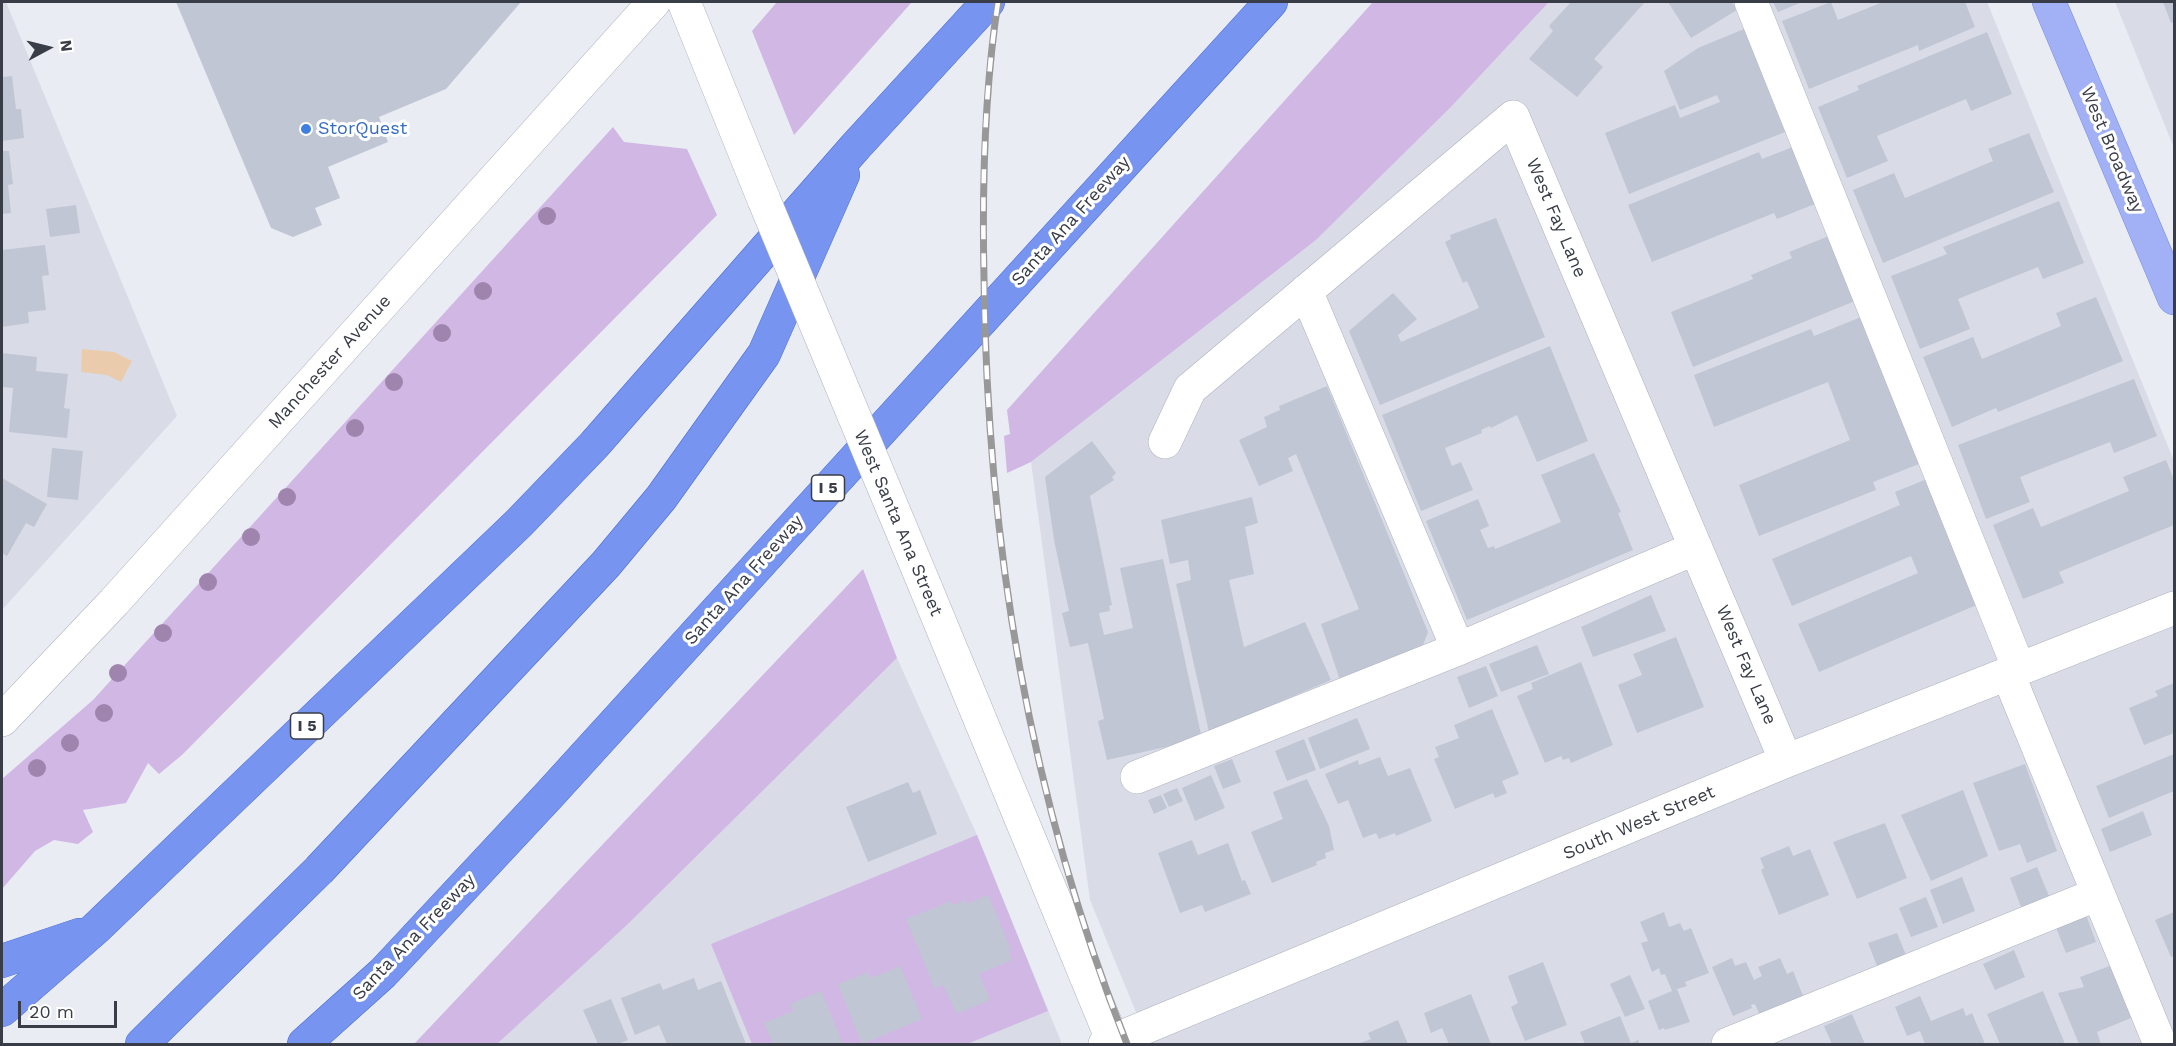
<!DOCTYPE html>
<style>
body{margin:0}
#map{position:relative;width:2176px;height:1046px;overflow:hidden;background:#eaecf4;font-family:"Work Sans",sans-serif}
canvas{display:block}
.frame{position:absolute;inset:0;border:3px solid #393d47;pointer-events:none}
.north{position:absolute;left:18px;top:18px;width:60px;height:60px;-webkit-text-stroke:4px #fff;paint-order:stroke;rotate:83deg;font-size:16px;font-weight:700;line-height:24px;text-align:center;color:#393d47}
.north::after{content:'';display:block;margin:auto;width:21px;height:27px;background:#393d47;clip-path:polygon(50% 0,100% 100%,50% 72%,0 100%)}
.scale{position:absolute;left:18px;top:1001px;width:99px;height:27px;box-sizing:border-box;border:3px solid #393d47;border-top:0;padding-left:8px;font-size:18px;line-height:21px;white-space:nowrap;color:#393d47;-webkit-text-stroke:4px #fff;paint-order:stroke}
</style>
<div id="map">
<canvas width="2176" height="1046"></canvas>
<div class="frame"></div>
<div class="north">N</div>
<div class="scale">20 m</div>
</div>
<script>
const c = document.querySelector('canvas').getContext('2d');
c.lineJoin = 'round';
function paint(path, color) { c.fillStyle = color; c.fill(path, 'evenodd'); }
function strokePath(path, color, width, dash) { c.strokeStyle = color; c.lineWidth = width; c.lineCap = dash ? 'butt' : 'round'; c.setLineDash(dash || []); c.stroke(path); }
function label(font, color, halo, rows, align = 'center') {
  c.font = font + ' "Work Sans",sans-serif'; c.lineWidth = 6; c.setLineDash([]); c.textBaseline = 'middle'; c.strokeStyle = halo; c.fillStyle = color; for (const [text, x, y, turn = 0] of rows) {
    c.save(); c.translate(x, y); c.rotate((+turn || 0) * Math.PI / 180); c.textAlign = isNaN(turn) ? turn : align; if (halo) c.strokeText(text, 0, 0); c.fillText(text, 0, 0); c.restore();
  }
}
const residential = new Path2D(`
 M2,2H6L177,416L2,610Z
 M1549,2H1987L2174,461V1044H1149L1090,900L1031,462L1316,240L1450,108Z
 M2115,2H2174V148Z
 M897,658L977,835L1062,1044H497L627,925Z`);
const green = new Path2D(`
 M777,2H912L794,135L752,31Z
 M1373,2H1549L1450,108L1316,240L1031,462L1007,473L1004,436L1010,434L1007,410Z
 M613,127L624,142L687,149L717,215L182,755L159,774L148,763L126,803L83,810L93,832L78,844L54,840L35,851L2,889V779L93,700Z
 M863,569L897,658L627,925L497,1044H414Z
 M977,835L1048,1011L967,1044H752L711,944Z`);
const water = new Path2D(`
 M82,349L114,352L132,361L121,382L107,375L81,372Z`);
const building = new Path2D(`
 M176,2H521L446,89L379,117L388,142L328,167L340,198L315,208L322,225L293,237L271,228Z
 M1571,2H1645L1594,59L1603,67L1577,97L1529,59L1553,31L1549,26Z
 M1668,2H1732L1737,10L1691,38Z
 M1773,2H1802L1778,12Z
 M1831,2L1838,20L1883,2H1965L1975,27L1919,51L1918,45L1809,89L1782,21Z
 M2163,2H2174V22L2171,23Z
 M1744,29L1785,132L1629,194L1605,133L1675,105L1680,118L1720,102L1717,95L1680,110L1664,71L1698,48Z
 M1987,32L2012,94L1971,111L1966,99L1877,136L1888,161L1847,178L1818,107L1859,90L1857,86Z
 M12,76L16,109H21L24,138L2,141V77Z
 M2029,133L2054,192L1883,263L1853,190L1894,173L1905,198L1993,161L1988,149Z
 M1793,147L1815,204L1777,219L1774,213L1652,262L1628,205L1759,152L1762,159Z
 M2,151H9L13,184L8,185L11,213L2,214Z
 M2059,201L2084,263L2043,279L2038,267L1958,299L1970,329L1920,349L1891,276L1947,254L1943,247Z
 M76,205L80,233L50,237L46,209Z
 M1496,218L1545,337L1380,405L1349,331L1393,293L1417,319L1398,335L1401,342L1479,308L1467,281L1463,283L1445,242L1451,239L1450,235Z
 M1829,236L1855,301L1693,367L1671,312L1753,279L1751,275L1792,258L1789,252Z
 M45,245L49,275L42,276L46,310L28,312L29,323L2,327V250Z
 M2096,297L2123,361L1998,412L1996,408L1952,427L1923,357L1973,337L1982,359L2061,326L2056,313Z
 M1861,317L1919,464L1873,482L1876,490L1759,536L1739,485L1850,440L1828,382L1714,427L1694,375L1811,329L1814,336Z
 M1550,346L1588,441L1537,462L1517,415L1491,428L1490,426L1481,430L1482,433L1445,448L1452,466L1461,462L1473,490L1421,511L1382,415Z
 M2,353L37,357L36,371L68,374L64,408L70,409L67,438L9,432L13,388L2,387Z
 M2134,379L2157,436L2114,453L2110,442L2020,477L2030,502L1986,519L1958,445Z
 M1327,386L1428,632L1423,645L1340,680L1321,624L1359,609L1296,454L1288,458L1293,471L1259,486L1239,440L1267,427L1264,417L1280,410L1279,406Z
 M1092,441L1116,473L1112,477L1114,480L1090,496L1112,605L1109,606L1110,611L1099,613L1104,635L1133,628L1120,568L1163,559L1202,739L1107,760L1098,721L1104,719L1088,643L1070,647L1062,613L1069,611L1054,540L1045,477Z
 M52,448L83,451L78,500L47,497Z
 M1594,453L1621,512L1618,513L1633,550L1467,620L1426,521L1478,499L1489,526L1480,530L1488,548L1494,546L1495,549L1561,522L1541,475Z
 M2166,460L2174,480V525L2059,572L2064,583L2023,599L1993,525L2033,508L2041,527L2129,491L2123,477Z
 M2,478L47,504L34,527L26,523L7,556L2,553Z
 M1927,479L1979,604L1819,672L1798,624L1918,573L1911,556L1792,606L1772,559L1900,505L1895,492Z
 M1252,497L1258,523L1245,527L1254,574L1229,580L1244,647L1305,622L1331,680L1209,732L1176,584L1191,580L1188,560L1170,564L1161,520Z
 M1651,595L1666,631L1593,657L1581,627Z
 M1676,637L1704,707L1637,733L1618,685L1642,675L1633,654Z
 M1537,645L1549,674L1501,692L1489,664Z
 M1581,662L1613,745L1571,763L1569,758L1563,760L1561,756L1545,763L1517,696L1533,689L1531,683Z
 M1486,666L1498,696L1469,708L1457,677Z
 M2174,683V733L2144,745L2129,708L2158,696L2155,691Z
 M1492,709L1519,774L1502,781L1507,793L1495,798L1493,793L1455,809L1434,759L1439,757L1435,747L1459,738L1454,725Z
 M1357,718L1370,749L1320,769L1308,738Z
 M1304,739L1316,770L1287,781L1275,751Z
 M2174,754V791L2109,818L2096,786Z
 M1380,757L1388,776L1410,768L1432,821L1396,836L1395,833L1379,839L1376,833L1363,838L1348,800L1338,804L1325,774L1358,760L1359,765Z
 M1232,759L1241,782L1223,789L1214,766Z
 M2025,764L2057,851L2027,863L2020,844L1999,851L1973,783Z
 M1211,775L1225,808L1195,821L1182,788Z
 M1307,779L1329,826L1334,850L1325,853L1326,858L1316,862L1317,865L1272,883L1251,832L1283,819L1273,792Z
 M908,782L913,793L920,790L937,834L868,862L846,807Z
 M1177,788L1183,801L1169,807L1163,794Z
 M1963,790L1988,856L1931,881L1901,815Z
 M1161,795L1167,808L1154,814L1148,800Z
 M2143,811L2152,835L2110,852L2101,829Z
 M1885,823L1907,878L1857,899L1833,842Z
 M1192,840L1198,855L1228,843L1242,881L1245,880L1251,894L1205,912L1202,905L1180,913L1158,853Z
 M1789,846L1793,856L1810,849L1829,895L1779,915L1761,870L1764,868L1760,858Z
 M2037,867L2049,896L2021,907L2010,878Z
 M1962,877L1975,911L1943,924L1930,890Z
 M988,895L1011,950L1009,951L1012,960L979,974L990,1000L957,1014L943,985L935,989L906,919L951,901L953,905L966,900L967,904Z
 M1926,897L1938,927L1911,937L1899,908Z
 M2084,909L2096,942L2066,953L2053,920Z
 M1664,912L1669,927L1680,923L1684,931L1691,928L1709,973L1685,982L1687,986L1677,989L1690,1022L1665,1030L1664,1028L1659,1030L1648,1001L1672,991L1665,974L1661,975L1659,968L1652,972L1641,943L1648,941L1640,922Z
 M2174,912V956L2171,957L2155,920Z
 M1897,933L1906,955L1877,966L1868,943Z
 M2014,950L2025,977L1995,990L1983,964Z
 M1732,958L1735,966L1746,962L1754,980L1762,976L1758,967L1780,958L1787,974L1793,971L1804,998L1760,1016L1755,1004L1751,1005L1752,1008L1733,1016L1712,967Z
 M1543,962L1567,1025L1525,1041L1511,1007L1518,1003L1508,976Z
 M2115,964L2143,1013L2097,1032L2101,1044H2079L2058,993L2084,987L2080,977Z
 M900,966L922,1019L862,1044L838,984L869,972L871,978Z
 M1630,975L1645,1009L1625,1017L1610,984Z
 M694,978L698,990L721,981L746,1044H667L659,1025L635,1035L621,998L660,983L663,990Z
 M821,991L843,1044H773L764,1023L793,1011L790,1004Z
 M2043,991L2065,1044H2000L1987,1014Z
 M1471,994L1491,1044H1449L1442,1028L1431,1033L1424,1013Z
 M1920,996L1931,1021L1963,1008L1966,1016L1972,1013L1985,1044H1925L1920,1031L1907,1036L1895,1007Z
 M611,999L628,1040L618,1044H598L583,1010Z
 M1852,1014L1865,1044H1832L1824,1026Z
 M1620,1016L1631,1043L1638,1040L1640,1044H1585L1580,1032Z
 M1398,1020L1408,1044H1357L1371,1039L1368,1033Z`);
const minor = new Path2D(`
 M684,2L764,200
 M1751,2L2019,669
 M1306,291L1458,649
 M1165,442L1190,389L1513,117L1786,761
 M925,586L1114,1044
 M2008,674L2160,1044
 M2,720L114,602L654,2
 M1137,777L1458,649L1696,548
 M1105,1044L1786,761L2174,608
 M1728,1044L2098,894`);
const major = new Path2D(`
 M2049,2L2174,298`);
const highway = new Path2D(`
 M2,961L79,935
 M2,1010L95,929L519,523L594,445L856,146L988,2
 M142,1044L319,870L606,564L661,498L764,354L843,175
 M304,1044L383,973L550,794L1271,2`);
const rail = new Path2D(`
 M998,2C984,93 982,186 984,278C987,543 1029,798 1127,1044`);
const minorBridge = new Path2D(`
 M764,200L925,586`);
const trees = [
 [547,216],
 [483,291],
 [442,333],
 [394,382],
 [355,428],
 [287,497],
 [251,537],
 [208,582],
 [163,633],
 [118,673],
 [104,713],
 [70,743],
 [37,768]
];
const markers = [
 [306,129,6,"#3f7fe0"]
];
const shields = [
 [828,488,33],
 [307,726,33]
];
const shieldNames = [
 ["I 5",828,488],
 ["I 5",307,726]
];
const shopNames = [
 ["StorQuest",318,129]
];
const streetNames = [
 ["West Broadway",2112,150,67],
 ["West Fay Lane",1556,218,67],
 ["Santa Ana Freeway",1071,221,-48],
 ["Manchester Avenue",330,362,-48],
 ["West Santa Ana Street",898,523,67],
 ["Santa Ana Freeway",744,580,-48],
 ["West Fay Lane",1746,665,67],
 ["South West Street",1639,823,-23],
 ["Santa Ana Freeway",414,937,-46]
];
paint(residential, '#d9dce7');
paint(green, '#d0b7e4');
paint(water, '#eaccad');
paint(building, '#c1c6d4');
strokePath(minor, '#adb2be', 34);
strokePath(major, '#7287d9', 34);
strokePath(highway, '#486cd0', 34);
strokePath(minor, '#fff', 33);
strokePath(major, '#a2b1f5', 33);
strokePath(highway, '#7894f1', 33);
strokePath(rail, '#989898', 7);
strokePath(rail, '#fff', 4.5, [14]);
strokePath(minorBridge, '#adb2be', 34, []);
strokePath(minorBridge, '#fff', 33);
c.fillStyle = '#9f85ae';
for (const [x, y] of trees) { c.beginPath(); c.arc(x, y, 9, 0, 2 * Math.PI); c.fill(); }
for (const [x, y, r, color] of markers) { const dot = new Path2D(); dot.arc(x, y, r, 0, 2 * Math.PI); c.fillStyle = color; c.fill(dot); strokePath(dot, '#fff', 2); }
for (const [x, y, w] of shields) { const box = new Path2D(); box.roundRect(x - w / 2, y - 13, w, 26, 4.5); c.fillStyle = '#fff'; c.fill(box); strokePath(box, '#393d47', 1.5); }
label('bold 16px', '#393d47', null, shieldNames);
label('18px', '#366cbe', '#fff', shopNames, 'left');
label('18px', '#393d47', '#fff', streetNames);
</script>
